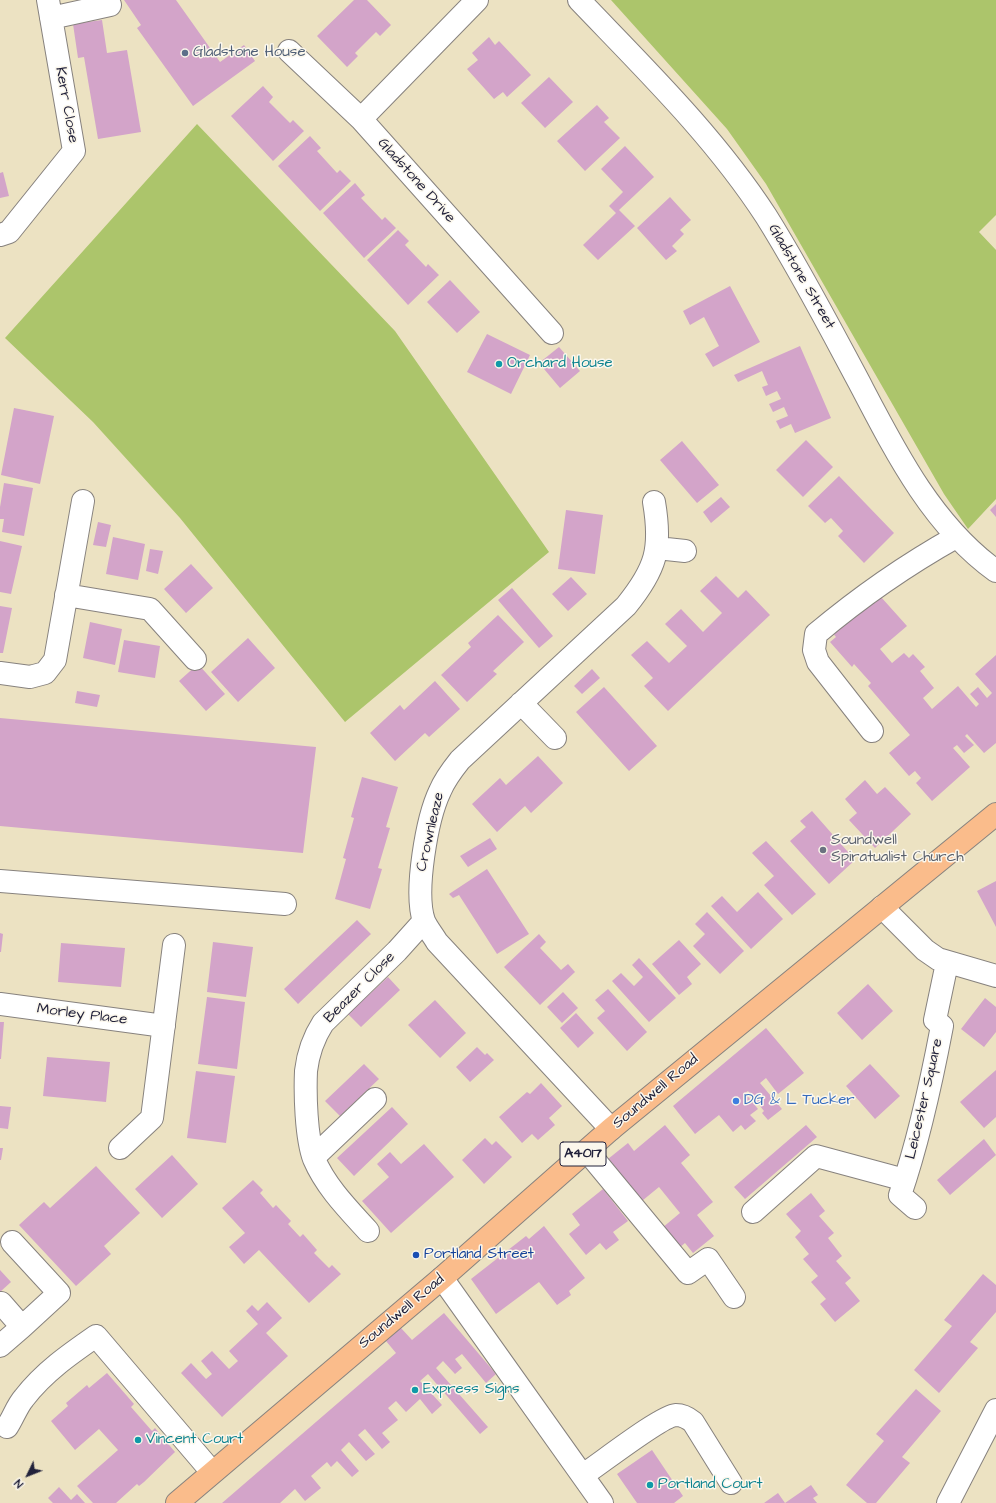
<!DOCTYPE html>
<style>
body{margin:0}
#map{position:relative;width:996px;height:1503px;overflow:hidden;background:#ece2c2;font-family:"Architects Daughter",sans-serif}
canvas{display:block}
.north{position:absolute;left:8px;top:1455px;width:40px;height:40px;-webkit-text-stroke:3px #fbf7ec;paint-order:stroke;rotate:227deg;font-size:11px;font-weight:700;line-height:16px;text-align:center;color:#22223b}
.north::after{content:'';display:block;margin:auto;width:14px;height:18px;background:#22223b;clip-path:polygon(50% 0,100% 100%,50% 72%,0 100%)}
</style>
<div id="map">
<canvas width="996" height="1503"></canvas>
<div class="north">N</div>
</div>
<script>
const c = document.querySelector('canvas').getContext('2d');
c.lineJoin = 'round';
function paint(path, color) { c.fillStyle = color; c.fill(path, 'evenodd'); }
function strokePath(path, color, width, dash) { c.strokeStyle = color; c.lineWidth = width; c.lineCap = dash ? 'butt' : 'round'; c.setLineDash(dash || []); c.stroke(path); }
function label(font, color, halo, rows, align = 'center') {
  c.font = font + ' "Architects Daughter",sans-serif'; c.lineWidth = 3; c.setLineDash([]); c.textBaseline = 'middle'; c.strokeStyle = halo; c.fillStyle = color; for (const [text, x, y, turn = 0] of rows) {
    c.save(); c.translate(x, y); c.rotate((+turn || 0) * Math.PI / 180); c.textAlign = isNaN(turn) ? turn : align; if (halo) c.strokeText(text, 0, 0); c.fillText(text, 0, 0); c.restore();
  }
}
const green = new Path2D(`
 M611,0H996V215L979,232L996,250V499L968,529L944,494L766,184L727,129Z
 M197,124L395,331L549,552L345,722L180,518L93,422L5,338Z`);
const building = new Path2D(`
 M124,0H176L220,62L244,45L255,61L193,106L137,28L141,25Z
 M354,0H367L391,25L380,36L376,32L355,53L358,56L347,67L317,36Z
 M102,20L107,53L127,50L141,132L98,139L84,57L78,58L73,24Z
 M489,37L495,45L499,41L531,75L507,97L503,92L494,99L467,69L478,60L472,53Z
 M549,77L573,102L545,128L521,103Z
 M263,86L273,97L269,102L290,123L293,120L304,131L273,161L231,116Z
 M597,105L609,118L604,122L620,138L585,171L557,141Z
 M310,136L321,148L317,151L337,173L340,170L351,181L320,211L278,166Z
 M625,146L654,177L619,210L635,226L598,260L583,245L616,213L609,206L623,192L601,169Z
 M3,172L9,196L0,198V173Z
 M355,183L365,195L361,198L382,220L385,217L396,228L364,258L323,213Z
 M670,197L691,220L680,230L684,234L672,246L677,251L666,260L637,228Z
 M398,230L409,241L405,245L426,267L428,264L439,275L408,305L367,260Z
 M450,280L480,312L457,333L427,302Z
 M730,286L760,342L713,367L705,354L719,346L704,317L690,325L683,311Z
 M487,334L530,355L511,394L467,372Z
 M800,346L831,418L795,433L791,424L780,429L776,421L788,416L784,407L773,412L769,404L781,399L777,391L766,396L762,387L768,385L762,371L738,382L734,375Z
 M559,347L580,371L560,388L539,363Z
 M14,408L54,416L40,484L1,475Z
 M806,440L833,467L803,497L776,470Z
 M682,441L719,485L697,503L660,460Z
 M839,476L894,533L864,563L838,536L843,531L831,518L825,523L808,506Z
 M4,483L33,488L24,536L2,532L4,519H0V507Z
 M721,497L730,507L711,523L703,512Z
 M996,504V517L990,510Z
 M566,510L603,515L595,574L558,569Z
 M98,522L111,525L106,547L93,545Z
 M113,537L145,544L138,580L106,574Z
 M0,541L22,546L11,594L0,592Z
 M150,549L163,551L158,574L146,571Z
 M191,564L213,588L186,613L164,589Z
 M716,576L738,598L746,590L770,615L668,711L644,686L653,678L631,655L647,641L669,663L687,646L665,624L681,609L703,632L722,613L700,591Z
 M571,577L587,594L568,611L552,594Z
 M512,588L553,636L539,648L498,600Z
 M870,597L875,603L881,597L907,626L880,649L892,663L904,653L909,658L913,654L925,667L920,671L934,688L923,698L932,709L958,686L976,707L979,704L970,694L978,687L987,698L992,693L975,674L996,655V743L984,753L967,734L965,736L974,745L964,753L957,745L953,748L970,767L932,801L916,783L921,778L915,771L909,776L889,753L910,735L868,686L871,683L854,664L852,667L830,642L836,637L831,631Z
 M0,606L12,608L3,653H0Z
 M498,615L524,642L493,671L497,674L467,702L441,675L471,647L468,643Z
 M90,622L122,629L115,665L83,658Z
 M248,638L275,668L238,702L211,672Z
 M124,640L160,646L155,678L118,672Z
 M198,664L225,694L206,711L179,681Z
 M592,669L600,678L582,694L574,686Z
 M435,681L460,709L429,737L425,733L395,761L370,733L400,705L404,710Z
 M604,687L657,746L629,771L576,712Z
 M77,691L100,695L97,707L75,703Z
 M0,718L316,747L303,853L0,826Z
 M538,756L563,783L531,813L525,806L497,832L472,804L500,778L506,785Z
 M362,777L398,787L386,827L390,828L378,868L382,869L370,909L335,899L346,859L343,858L354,818L351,817Z
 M865,780L877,794L885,787L911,814L875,848L849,820L857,813L845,799Z
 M812,811L855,860L829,884L790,841L806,827L800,821Z
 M490,838L497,849L468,867L460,856Z
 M766,841L816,894L792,915L764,885L774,876L752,853Z
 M487,869L529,934L497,954L459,895L453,898L449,894Z
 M996,881V927L977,891Z
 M758,892L783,919L751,949L711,906L722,896L737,912Z
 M707,912L744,951L720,974L693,946L705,934L695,924Z
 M357,920L371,934L298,1004L284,989Z
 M0,933L3,934L1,952H0Z
 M539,934L546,942L540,948L561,970L568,964L575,972L540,1005L504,967Z
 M679,940L701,964L687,977L692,984L679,995L652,964Z
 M213,942L253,947L246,997L207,992Z
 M61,943L125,948L121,987L58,982Z
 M639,958L676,998L649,1022L612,981L621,973L634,986L643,977L632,965Z
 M388,977L400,990L361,1027L348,1014Z
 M868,984L893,1011L862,1040L837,1013Z
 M608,989L647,1032L627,1051L597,1018L605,1011L595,1000Z
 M563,992L578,1008L562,1023L547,1007Z
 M207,997L245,1002L237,1069L198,1064Z
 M985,998L996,1007V1032L984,1047L961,1029Z
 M435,1000L466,1033L440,1058L408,1025Z
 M576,1013L594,1033L578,1048L560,1028Z
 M0,1022H4L1,1059H0Z
 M766,1028L804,1073L778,1094L766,1078L760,1083L782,1109L768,1120L762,1113L764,1111L748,1091L745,1093L758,1109L750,1115L756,1121L745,1130L741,1125L733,1132L719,1115L695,1134L673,1106Z
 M477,1047L485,1055L487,1053L494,1060L470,1082L456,1067Z
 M47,1057L110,1062L106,1102L43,1096Z
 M364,1064L379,1079L340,1116L325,1101Z
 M870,1064L900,1096L875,1119L846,1086Z
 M996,1070V1117L984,1128L960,1102Z
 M196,1071L235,1076L226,1143L187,1138Z
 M541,1083L562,1106L549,1118L555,1125L538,1140L532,1134L522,1143L499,1117L527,1092L530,1094Z
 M0,1106L11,1107L8,1129L0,1128Z
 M392,1107L408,1124L354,1176L337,1158Z
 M665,1125L690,1155L681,1163L713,1202L697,1215L714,1236L693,1253L685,1243L679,1248L662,1228L680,1213L659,1187L637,1205L603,1163L628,1143L634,1151Z
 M806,1125L817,1137L745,1199L734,1187Z
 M485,1138L492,1145L496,1141L512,1157L484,1184L462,1160Z
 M984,1139L996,1155L950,1195L937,1180Z
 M424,1144L454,1177L391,1233L362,1201L389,1177L377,1164L390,1152L401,1164Z
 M0,1148H3L1,1160H0Z
 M172,1155L198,1184L162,1218L135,1189Z
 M96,1166L140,1213L104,1246L111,1254L76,1286L19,1225L44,1202L50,1208Z
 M253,1180L263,1190L260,1193L273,1208L276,1205L291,1221L288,1224L300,1237L303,1234L317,1250L314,1253L329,1268L332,1265L341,1274L309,1303L259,1250L244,1264L229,1247L245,1233L222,1208Z
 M603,1189L628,1221L613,1232L619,1240L606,1250L600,1243L586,1255L569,1234L580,1225L572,1214Z
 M811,1193L825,1211L819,1216L834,1233L828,1238L842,1256L836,1261L851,1278L845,1283L860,1301L835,1322L820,1304L826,1299L811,1282L818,1276L803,1259L809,1254L795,1237L801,1231L786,1214Z
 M544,1226L585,1278L569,1291L571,1295L557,1305L539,1282L496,1314L471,1279L526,1236L529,1239Z
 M0,1270L11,1282L0,1292Z
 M983,1274L996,1285V1312L970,1342L978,1348L939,1393L914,1370L952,1326L944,1320Z
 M267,1302L282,1318L266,1333L288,1356L222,1417L181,1373L191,1363L206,1379L212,1374L201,1361L212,1351L229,1369L238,1361L229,1351L258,1324L246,1311L252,1305L258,1311Z
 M444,1313L496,1374L486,1383L462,1354L455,1359L462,1368L455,1374L443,1361L436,1368L488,1427L480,1434L428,1374L420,1381L442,1405L432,1414L420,1399L406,1412L396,1401L388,1408L398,1420L382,1433L390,1442L382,1449L365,1429L358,1435L375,1454L366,1461L349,1442L341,1450L359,1471L352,1477L337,1461L331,1467L327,1462L311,1476L321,1488L305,1501L295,1489L280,1503H222L396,1353L386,1341L401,1328L412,1340Z
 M107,1373L134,1404L131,1407L152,1431L155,1428L175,1452L144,1482L139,1486L137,1484L116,1503H93L77,1486L118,1450L99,1429L75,1450L51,1421L68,1406L66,1403L87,1385L89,1388Z
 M916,1389L941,1411L902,1457L910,1463L876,1503H867L846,1485L884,1441L876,1434Z
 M652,1450L683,1496L674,1503H637L617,1474Z
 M811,1485L818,1495L813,1498L817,1503H764L778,1493L785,1503Z
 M59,1487L71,1500L77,1494L85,1503H53L48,1498Z`);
const minor = new Path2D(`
 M477,0L361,119L552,333
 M579,0C645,69 714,136 766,216C800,270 829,326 859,382C895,451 932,525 996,571
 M51,18L110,5
 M289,51L361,119
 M0,235L9,232L74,151L48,0
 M657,548L685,551
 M66,595L150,609L195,659
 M0,673L30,677L45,673L55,660L83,501
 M521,703L555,738
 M872,731L818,662L814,650L816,634C860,597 906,565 956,537
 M0,881L285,904
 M882,907L925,950L938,959L996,976
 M0,1004L164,1026
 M611,1129L437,942C433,935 427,928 424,921C414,892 427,818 440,791C445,779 452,770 460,760L626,606C656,569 662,549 654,502
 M120,1148L152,1118L174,945
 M587,1151L688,1273L708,1259L734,1297
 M314,1157L375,1099
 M915,1208L900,1195C919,1140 931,1084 942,1026L935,1020L947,963
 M753,1212L816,1156L905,1180
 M368,1231C348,1209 326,1187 314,1159C306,1137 305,1094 306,1071C308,1054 314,1037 323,1023L397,951L424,921
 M12,1242L59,1293L22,1327
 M442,1278L602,1503
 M0,1346L22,1327L1,1303
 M7,1427C13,1418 17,1406 24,1398C44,1372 70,1354 96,1336L212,1472
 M583,1475C600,1464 661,1416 676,1415C683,1415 688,1418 693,1422L731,1483
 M948,1503L996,1410`);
const major = new Path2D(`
 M177,1503L442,1278L611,1129L996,814`);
const markers = [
 [185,53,4,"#5c6f8a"],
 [499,364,4,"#0f9aa8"],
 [823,850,4,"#6b7280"],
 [736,1101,4,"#3f7fe0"],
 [416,1255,4,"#1a4fb4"],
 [415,1390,4,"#0f9aa8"],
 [138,1440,4,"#0f9aa8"],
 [650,1485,4,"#0f9aa8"]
];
const shields = [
 [583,1154,46]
];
const shieldNames = [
 ["A4017",583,1154]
];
const serviceNames = [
 ["Gladstone House",193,53]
];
const streetNames = [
 ["Kerr Close",66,105,80],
 ["Gladstone Drive",416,181,48],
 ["Gladstone Street",801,277,60],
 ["Crownleaze",431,832,-77],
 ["Beazer Close",360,988,-45],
 ["Morley Place",82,1015,7],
 ["Soundwell Road",656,1092,-40],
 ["Leicester Square",925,1099,-77],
 ["Soundwell Road",402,1312,-40]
];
const cultureNames = [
 ["Orchard House",507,364],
 ["Express Signs",423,1390],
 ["Vincent Court",146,1440],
 ["Portland Court",658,1485]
];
const worshipNames = [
 ["Soundwell",831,841],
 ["Spiratualist Church",831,858]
];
const shopNames = [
 ["DG & L Tucker",744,1101]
];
const transitNames = [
 ["Portland Street",424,1255]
];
paint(green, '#acc56b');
paint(building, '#d3a4c9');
strokePath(minor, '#87827e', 24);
strokePath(major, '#87827e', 24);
strokePath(minor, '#fff', 22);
strokePath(major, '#fabc8b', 22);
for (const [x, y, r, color] of markers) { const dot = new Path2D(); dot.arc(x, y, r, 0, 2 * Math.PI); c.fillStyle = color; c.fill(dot); strokePath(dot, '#fbf7ec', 1.5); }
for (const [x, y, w] of shields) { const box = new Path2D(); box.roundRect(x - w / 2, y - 12, w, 24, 3); c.fillStyle = '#fbf7ec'; c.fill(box); strokePath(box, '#22223b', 1); }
label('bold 14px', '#22223b', null, shieldNames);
label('15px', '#4e5e75', '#fbf7ec', serviceNames, 'left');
label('15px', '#22223b', '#fbf7ec', streetNames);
label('15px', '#0d838f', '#fbf7ec', cultureNames, 'left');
label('15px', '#5b616d', '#fbf7ec', worshipNames, 'left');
label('15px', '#366cbe', '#fbf7ec', shopNames, 'left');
label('15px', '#164399', '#fbf7ec', transitNames, 'left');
</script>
